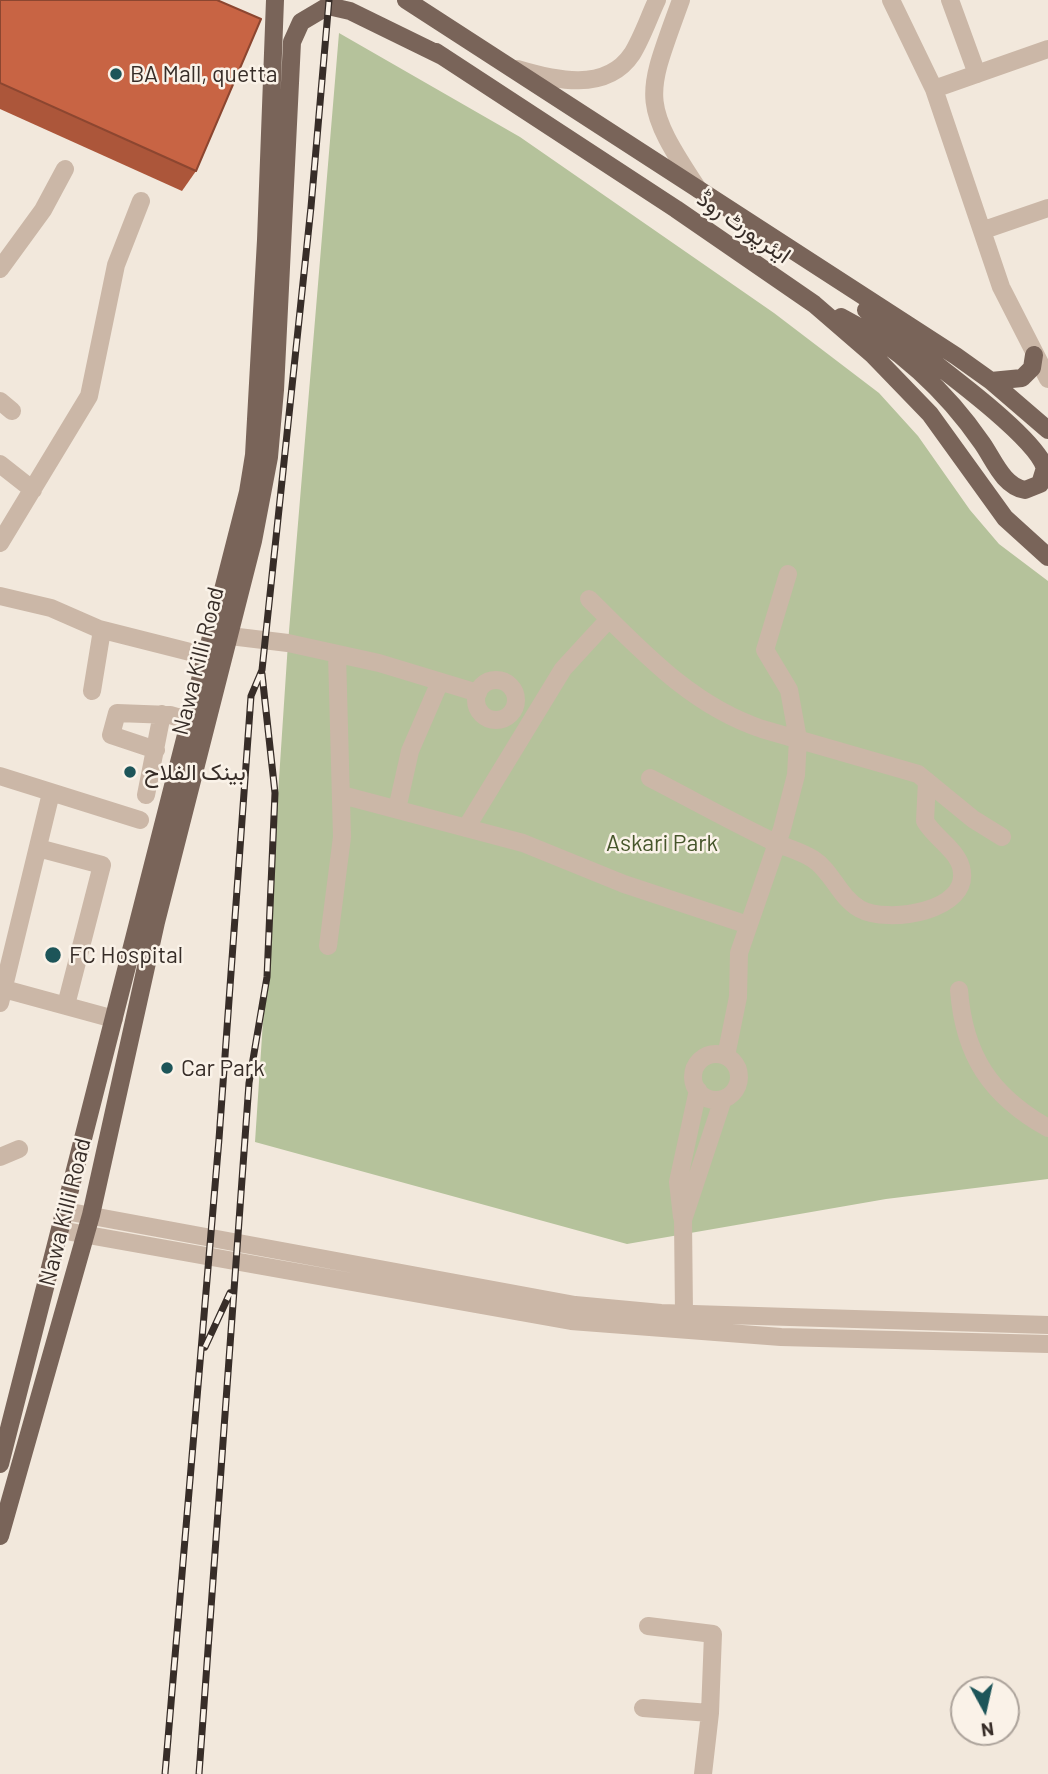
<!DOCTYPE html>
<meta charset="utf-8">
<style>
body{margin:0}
#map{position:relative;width:1048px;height:1774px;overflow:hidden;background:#f2e8dc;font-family:Barlow,sans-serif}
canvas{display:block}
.north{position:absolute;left:950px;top:1676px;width:70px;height:70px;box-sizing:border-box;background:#faf2e8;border:2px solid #aca39b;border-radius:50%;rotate:172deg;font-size:19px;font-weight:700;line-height:28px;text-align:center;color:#372d28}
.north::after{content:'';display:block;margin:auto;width:24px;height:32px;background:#1d5559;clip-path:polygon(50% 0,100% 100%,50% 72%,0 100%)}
</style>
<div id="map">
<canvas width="1048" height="1774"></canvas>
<div class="north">N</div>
</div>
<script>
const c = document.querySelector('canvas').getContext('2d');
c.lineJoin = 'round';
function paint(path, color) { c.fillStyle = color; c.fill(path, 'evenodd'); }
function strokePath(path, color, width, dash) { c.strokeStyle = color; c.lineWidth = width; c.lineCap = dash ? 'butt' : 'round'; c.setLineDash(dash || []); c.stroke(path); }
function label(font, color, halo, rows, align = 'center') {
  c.font = font + ' Barlow,Vazirmatn,sans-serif'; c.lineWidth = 5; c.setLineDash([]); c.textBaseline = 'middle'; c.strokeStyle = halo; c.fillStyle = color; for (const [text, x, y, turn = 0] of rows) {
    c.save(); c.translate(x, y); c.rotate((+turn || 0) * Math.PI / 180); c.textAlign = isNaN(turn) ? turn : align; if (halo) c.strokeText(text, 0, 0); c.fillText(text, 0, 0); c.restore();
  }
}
const green = new Path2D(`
 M339,33L520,137L774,313L879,393L918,436L970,510L999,544L1048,581V1179L886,1199L627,1244L255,1142L288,643Z`);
const minor = new Path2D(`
 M681,0C646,97 639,100 698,189
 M891,0L934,89L1001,287L1048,379
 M950,0L977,74
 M517,69C554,80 606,93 632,54C642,38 649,17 657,0
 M934,89L1048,49
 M984,230L1048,208
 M0,269L43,210L65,169
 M0,401L12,411
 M0,464L33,490
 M0,543L89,396L116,265L141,201
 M0,596L51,608L99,629L190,652
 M589,599C641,650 690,705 762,729L918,774L973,819L1002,837
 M230,636L288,643L379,663L478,693
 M476 700a20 20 0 1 1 40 0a20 20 0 1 1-40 0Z
 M92,691L102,630
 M156,750L111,735L117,713L170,715L191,721
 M0,776L140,820
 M650,778C691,799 732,822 774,842C787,848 800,851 813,859C832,871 839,897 860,909C887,924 973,912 961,867C956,849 934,837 925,821L927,781
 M146,795L162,714
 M342,795L523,843L624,884L748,925
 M397,809L410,751L439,684
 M466,828L563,669L609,619
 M38,848L102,865L66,1005
 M328,946L342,837L337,654
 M4,989L114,1019
 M959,990C964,1056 991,1096 1048,1128
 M0,1003L51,793
 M693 1077a23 23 0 1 1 46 0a23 23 0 1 1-46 0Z
 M726,1056L738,997L739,953L782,829L796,775L798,739L789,690L765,650L788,574
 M0,1157L19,1149
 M65,1211L575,1305L661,1313L1048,1325
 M682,1217L678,1182L698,1090
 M60,1230L571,1321L781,1337L1048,1344
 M684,1314L683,1220L723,1099
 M648,1626L713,1634L710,1713L703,1774
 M643,1708L710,1713`);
const major = new Path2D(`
 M406,0L956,356L991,381L1048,430
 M436,52L676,209L814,304L873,355L930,414L1005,518L1048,557
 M841,317C897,345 947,392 982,443C994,460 1003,486 1025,490L1040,484L1045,468C1033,430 902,341 866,310
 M991,381L1022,378L1032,368L1034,355
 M0,1464L248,492L254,455L266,240L275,0
 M0,1536L91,1215L156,922L253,541L269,457L275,390L292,42L301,22L328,6L350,11L444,57`);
const rail = new Path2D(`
 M205,1347L230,1293
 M165,1774L219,1139L251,696L262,670L311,207L329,0
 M199,1774L249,1083L267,977L275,793L262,674`);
const wall = new Path2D(`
 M0,0L196,171L182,191L0,109Z`);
const building = new Path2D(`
 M0,0H217L261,19L196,171L0,83Z`);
const markers = [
 [116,74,7,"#1d5559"],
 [130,772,7,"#1d5559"],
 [53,955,9,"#1d5559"],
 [167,1068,7,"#1d5559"]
];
const poiNames = [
 ["BA Mall, quetta",130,74],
 ["بینک الفلاح",144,772],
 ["FC Hospital",69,955],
 ["Car Park",181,1068]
];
const streetNames = [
 ["ایئرپورٹ روڈ",744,227,35],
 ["Nawa Killi Road",198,661,-76],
 ["Nawa Killi Road",65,1212,-76]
];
const parkNames = [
 ["Askari Park",662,843]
];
paint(green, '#b5c29b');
strokePath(minor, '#cbb7a7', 18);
strokePath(major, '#796459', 18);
strokePath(rail, '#372d28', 7);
strokePath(rail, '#faf2e8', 4.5, [13]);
paint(wall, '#ac563a');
paint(building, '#c86444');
strokePath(building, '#8c4630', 2);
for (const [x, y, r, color] of markers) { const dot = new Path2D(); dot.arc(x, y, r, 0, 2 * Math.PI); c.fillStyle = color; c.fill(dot); strokePath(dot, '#faf2e8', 2.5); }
label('23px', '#372d28', '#faf2e8', poiNames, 'left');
label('23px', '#372d28', '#faf2e8', streetNames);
label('23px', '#46562b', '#faf2e8', parkNames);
</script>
